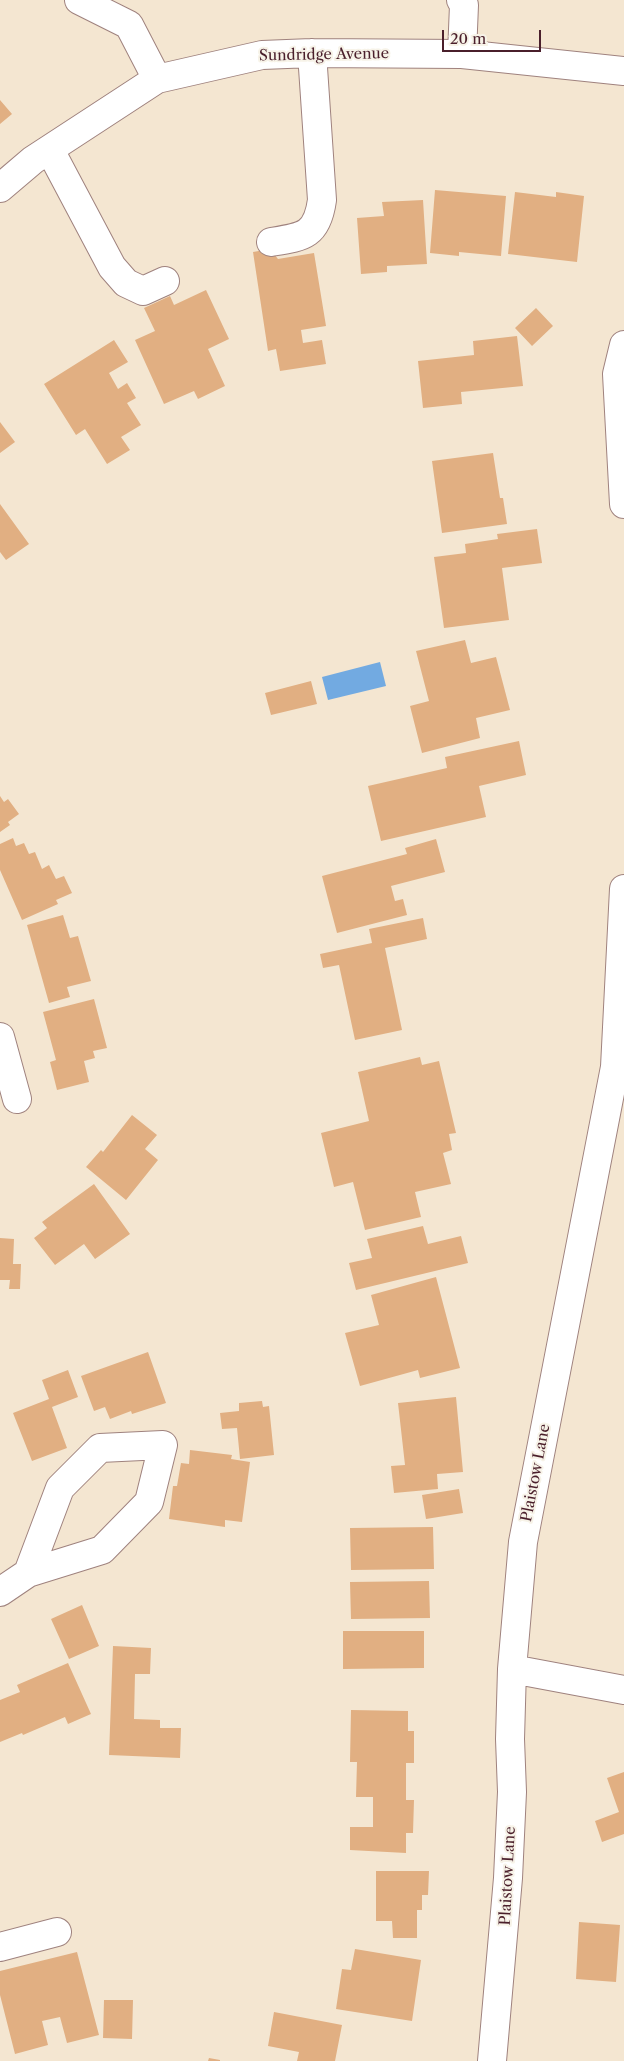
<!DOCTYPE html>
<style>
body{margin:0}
#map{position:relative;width:624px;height:2061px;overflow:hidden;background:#f4e6d1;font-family:"Libre Caslon Text",serif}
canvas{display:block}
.scale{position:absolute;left:442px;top:30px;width:99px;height:22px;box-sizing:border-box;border:2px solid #4a1f2b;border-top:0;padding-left:6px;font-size:15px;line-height:18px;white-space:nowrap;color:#4a1f2b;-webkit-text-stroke:4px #f7f3e8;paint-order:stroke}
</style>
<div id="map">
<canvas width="624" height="2061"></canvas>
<div class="scale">20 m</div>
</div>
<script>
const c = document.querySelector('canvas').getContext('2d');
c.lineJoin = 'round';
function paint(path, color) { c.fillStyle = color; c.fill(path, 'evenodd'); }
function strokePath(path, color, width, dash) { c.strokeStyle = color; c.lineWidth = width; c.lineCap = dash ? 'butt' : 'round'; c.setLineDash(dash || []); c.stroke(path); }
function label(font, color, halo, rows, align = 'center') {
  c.font = font + ' "Libre Caslon Text",serif'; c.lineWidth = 4; c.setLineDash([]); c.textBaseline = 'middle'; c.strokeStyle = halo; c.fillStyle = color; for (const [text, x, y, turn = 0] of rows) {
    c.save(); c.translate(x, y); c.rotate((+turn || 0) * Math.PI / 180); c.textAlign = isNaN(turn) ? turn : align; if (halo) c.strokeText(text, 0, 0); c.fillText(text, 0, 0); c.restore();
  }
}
const water = new Path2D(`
 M380,662L386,686L328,700L322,677Z`);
const building = new Path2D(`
 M0,100L12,114L0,124Z
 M435,190L506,196L501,256L459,252V256L430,253Z
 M515,192L556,197V192L584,196L577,262L508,254Z
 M423,200L427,264L387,266V272L361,274L357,218L384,216L382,202Z
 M270,249L278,259L314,253L326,326L301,330L303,343L322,340L326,364L280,371L276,349L268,351L253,252Z
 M206,290L229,339L208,349L225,386L198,399L194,391L164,404L135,340L155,331L144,308L170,296L174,305Z
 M536,308L553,326L532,346L515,328Z
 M517,336L523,386L461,392L462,404L423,408L418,361L474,355L473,341Z
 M114,340L128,362L109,373L118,389L127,383L136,398L127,403L141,425L121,437L130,450L107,464L85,429L76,435L44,384Z
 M0,422L15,442L0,453Z
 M493,453L500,498H503L507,524L442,533L432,461Z
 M0,504L29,544L6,560L0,552Z
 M537,529L542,563L502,568L509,620L444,628L434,557L466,553L465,544L498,539L497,534Z
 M465,640L471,663L496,657L510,710L476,718L480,738L422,753L410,706L429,701L416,651Z
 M311,681L317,704L271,715L265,693Z
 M519,741L526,775L479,786L486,817L381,841L368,786L447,768L445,757Z
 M0,796L4,802L8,799L19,814L8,822L10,825L0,832Z
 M13,838L16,846L24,843L29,854L35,852L42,869L49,865L56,879L64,876L72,893L56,900L58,904L22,920L0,870V844Z
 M436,839L445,872L391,886L395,901L403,899L407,915L337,933L322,876L407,854L405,848Z
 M63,915L70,938L78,936L91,981L67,987L70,997L49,1003L27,925Z
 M423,918L427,939L385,948L402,1030L355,1040L339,965L323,968L320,954L372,943L369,929Z
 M94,999L107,1048L93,1051L95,1058L84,1061L89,1082L57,1090L50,1062L56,1060L43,1012Z
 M420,1057L422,1065L439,1061L456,1133L449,1134L452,1150L443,1153L451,1184L415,1192L421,1217L365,1230L353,1182L334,1187L321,1133L369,1121L358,1072Z
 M132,1115L157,1135L145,1149L158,1160L126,1200L86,1167L101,1150L103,1152Z
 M94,1184L130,1234L95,1259L84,1244L55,1265L34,1238L47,1228L42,1222Z
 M423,1226L428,1244L461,1236L468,1263L356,1290L349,1263L372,1258L367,1239Z
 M0,1238L14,1239L13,1264H21L20,1289H9L10,1280H0Z
 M436,1277L460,1368L420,1378L418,1370L360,1386L345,1333L379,1325L371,1295Z
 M148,1352L166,1403L132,1414L131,1411L110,1419L105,1407L94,1411L81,1376Z
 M68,1370L78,1397L52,1407L67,1448L32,1461L13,1413L49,1399L42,1380Z
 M456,1397L463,1472L437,1474L438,1489L394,1493L391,1466L405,1465L398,1403Z
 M262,1401L263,1407L269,1406L274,1455L240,1459L237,1428L222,1429L220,1413L239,1411V1403Z
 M190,1450L232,1455L231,1459L250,1462L242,1522L225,1520V1527L169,1519L173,1486H177L181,1463L189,1464Z
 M459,1489L463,1513L426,1519L422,1495Z
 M433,1527L434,1569L351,1570L350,1528Z
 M429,1581L430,1618L351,1619L350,1582Z
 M82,1605L99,1646L69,1659L51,1619Z
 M343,1631H424V1668L343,1669Z
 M113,1646L151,1648L150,1674H135L134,1719L160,1720V1728H181L180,1758L109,1755Z
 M68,1663L91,1714L68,1724L65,1717L23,1735L22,1733L0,1742V1700L20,1692L17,1685Z
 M351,1710L408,1711V1731H414V1763H406V1800H414L413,1833H406V1853L350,1850V1827H373V1797H356L357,1762H350Z
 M624,1772V1834L602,1842L595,1821L619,1812L607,1778Z
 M376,1871H429L428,1895H422V1910H417V1938H393L392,1921H376Z
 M579,1922L620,1925L616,1982L576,1979Z
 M355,1949L421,1960L412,2021L336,2009L342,1969L351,1970Z
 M77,1952L99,2035L67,2043L60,2017L42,2021L48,2045L15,2054L0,1995V1971Z
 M104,2000H133L132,2039L103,2038Z
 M274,2012L342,2025L335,2061H297L299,2052L268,2046Z
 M209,2058L220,2060V2061H208Z`);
const minor = new Path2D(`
 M79,0L129,25L157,79
 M461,0L464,5L462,54
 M50,150L112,267L126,283L143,291L165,281
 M0,188L33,160L157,79L262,55L312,53L462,54L624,71
 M271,242C303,237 317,236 322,200L312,53
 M624,345L617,374L624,504
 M0,1037L17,1099
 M0,1592L28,1573L102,1550L149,1502L163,1445L100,1448L60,1488L28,1573
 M512,1669L624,1690
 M0,1947L57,1932
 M492,2061L508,1878L512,1792L510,1739L512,1669L523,1542L615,1067L624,889`);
const streetNames = [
 ["Sundridge Avenue",324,55,-1],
 ["Plaistow Lane",536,1473,-79],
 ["Plaistow Lane",508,1876,-87]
];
paint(water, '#72aae1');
paint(building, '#e1af82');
strokePath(minor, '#9f827e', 30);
strokePath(minor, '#fff', 28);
label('15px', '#4a1f2b', '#f7f3e8', streetNames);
</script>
